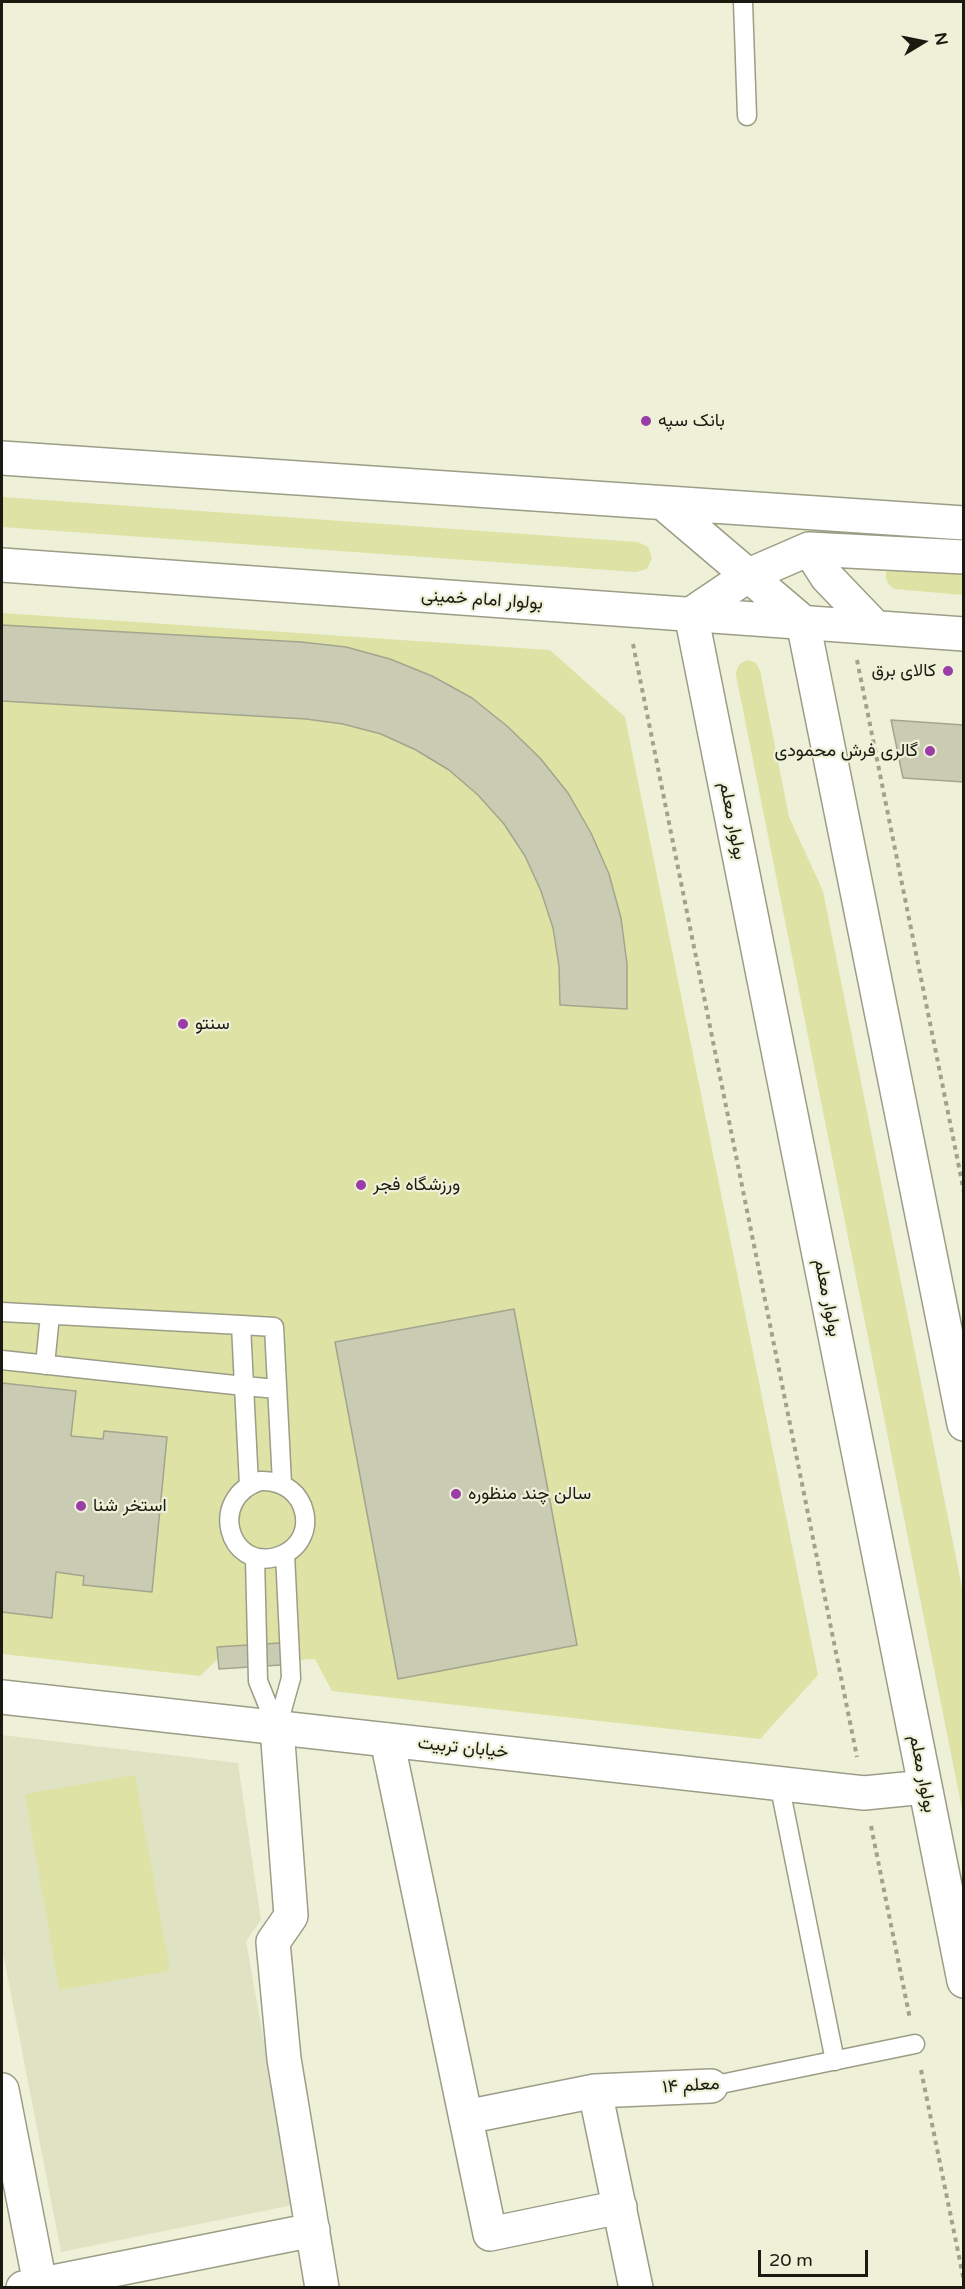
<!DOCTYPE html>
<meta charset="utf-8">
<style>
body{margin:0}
#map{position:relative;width:965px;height:2289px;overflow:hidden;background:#eef1d7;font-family:"Varela Round",sans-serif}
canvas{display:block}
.frame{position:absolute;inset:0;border:3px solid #1a1a11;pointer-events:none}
.north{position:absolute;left:893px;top:12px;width:60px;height:60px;-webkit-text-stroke:4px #eef1d7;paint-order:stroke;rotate:80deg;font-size:16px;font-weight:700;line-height:24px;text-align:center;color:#1a1a11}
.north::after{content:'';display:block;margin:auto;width:21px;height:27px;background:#1a1a11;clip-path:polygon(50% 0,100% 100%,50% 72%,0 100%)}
.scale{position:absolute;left:758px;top:2250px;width:110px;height:27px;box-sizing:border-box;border:3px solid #1a1a11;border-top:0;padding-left:8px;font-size:18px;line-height:21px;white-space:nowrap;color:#1a1a11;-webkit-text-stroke:4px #eef1d7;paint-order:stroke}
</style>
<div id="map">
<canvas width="965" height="2289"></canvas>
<div class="frame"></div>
<div class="north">N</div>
<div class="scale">20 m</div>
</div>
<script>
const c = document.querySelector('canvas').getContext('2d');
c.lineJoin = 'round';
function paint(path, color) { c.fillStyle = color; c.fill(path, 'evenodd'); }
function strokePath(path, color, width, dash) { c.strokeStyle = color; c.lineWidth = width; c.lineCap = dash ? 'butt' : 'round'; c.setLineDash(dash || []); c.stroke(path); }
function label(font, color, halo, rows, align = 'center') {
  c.font = font + ' "Varela Round",Vazirmatn,sans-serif'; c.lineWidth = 4.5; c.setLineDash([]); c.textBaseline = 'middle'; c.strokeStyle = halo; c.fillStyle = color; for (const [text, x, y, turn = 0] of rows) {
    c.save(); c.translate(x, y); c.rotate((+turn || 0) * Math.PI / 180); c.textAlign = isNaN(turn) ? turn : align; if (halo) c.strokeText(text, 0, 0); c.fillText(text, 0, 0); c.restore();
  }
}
const built = new Path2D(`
 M2,1735L238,1763L261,1920L246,1941L293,2205L61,2252L2,1948Z`);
const green = new Path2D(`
 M2,497L638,542L648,547L652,558L647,569L636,572L2,527Z
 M963,565V595L894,589C887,584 884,578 887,569Z
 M2,613L550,650L625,717L818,1675L760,1739L332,1691L315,1659L296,1660V1664L219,1669L218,1659L200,1676L2,1654Z
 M749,660L756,663L760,670L789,817L823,891L963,1593V1814L736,675C737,665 740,662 749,660Z
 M135,1775L170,1971L59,1990L25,1794Z`);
const building = new Path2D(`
 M2,625L301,642L346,647L390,659L432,676L472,698L507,726L540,758L568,793L591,833L609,874L621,918L627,964V1009L560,1005L559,966L553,928L541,891L525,856L504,824L478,795L449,770L416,750L381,734L343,724L306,719L2,701Z
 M891,720L964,725V782L903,778Z
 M514,1309L577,1645L398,1679L335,1342Z
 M2,1383L76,1391L71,1436L103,1439L104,1431L167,1437L152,1592L83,1585L84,1576L56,1572L52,1618L2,1612Z
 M295,1642L296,1664L219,1669L217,1647Z`);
const path = new Path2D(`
 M633,644L857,1757
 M857,660L964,1192
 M871,1826L910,2019
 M921,2070L964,2281`);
const lane = new Path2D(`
 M743,2L747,116
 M2,1312L241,1325
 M2,1360L244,1386L249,1485
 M45,1365L50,1315
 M277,1389L244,1386L241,1325L274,1327L282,1483
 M260,1481C310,1478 323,1544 276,1557C228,1570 208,1498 260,1481Z
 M255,1558L258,1681L277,1728
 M277,1728L291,1678L285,1554
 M779,1783L835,2061
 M711,2086L915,2044`);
const street = new Path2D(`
 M277,1728L291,1916L273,1942L284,2059L322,2288
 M387,1740L490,2234L620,2207
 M2,2090L40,2284
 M595,2091L636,2288
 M466,2117L595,2091L711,2086
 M23,2288L313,2230`);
const secondary = new Path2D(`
 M691,614L964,1981
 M803,622L964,1424
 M2,1697L864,1793L925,1787`);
const primary = new Path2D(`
 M2,458L964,523
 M663,503L803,622
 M809,549L827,577L875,627
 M2,565L964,634
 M691,614L749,575L809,549L964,557`);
const markers = [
 [646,421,6,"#9a3da7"],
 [948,671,6,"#9a3da7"],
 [930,751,6,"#9a3da7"],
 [183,1024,6,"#9a3da7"],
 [361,1185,6,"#9a3da7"],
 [456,1494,6,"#9a3da7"],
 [81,1506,6,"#9a3da7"]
];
const poiNames = [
 ["بانک سپه",658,421],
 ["کالای برق",936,671,"right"],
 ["گالری فرش محمودی",918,751,"right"],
 ["سنتو",195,1024],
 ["ورزشگاه فجر",373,1185],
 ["سالن چند منظوره",468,1494],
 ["استخر شنا",93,1506]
];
const streetNames = [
 ["بولوار امام خمینی",482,600,4],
 ["بولوار معلم",732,821,79],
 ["بولوار معلم",827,1298,79],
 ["خیابان تربیت",463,1748,6],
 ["بولوار معلم",922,1774,79],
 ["معلم ۱۴",691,2086,-4]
];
paint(built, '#e0e3c3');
paint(green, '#dee2a5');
paint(building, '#c9cbb3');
strokePath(building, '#a3a58d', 1.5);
strokePath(lane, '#9b9d86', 21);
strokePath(street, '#9b9d86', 36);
strokePath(secondary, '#9b9d86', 36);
strokePath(primary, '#9b9d86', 36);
strokePath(path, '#a0a28e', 4, [4.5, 4.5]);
strokePath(lane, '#fff', 18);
strokePath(street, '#fff', 33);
strokePath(secondary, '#fff', 33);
strokePath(primary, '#fff', 33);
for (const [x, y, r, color] of markers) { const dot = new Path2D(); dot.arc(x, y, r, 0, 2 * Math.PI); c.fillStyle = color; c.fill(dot); strokePath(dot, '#eef1d7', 2); }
label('18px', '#1a1a11', '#eef1d7', poiNames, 'left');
label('18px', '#1a1a11', '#eef1d7', streetNames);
</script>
